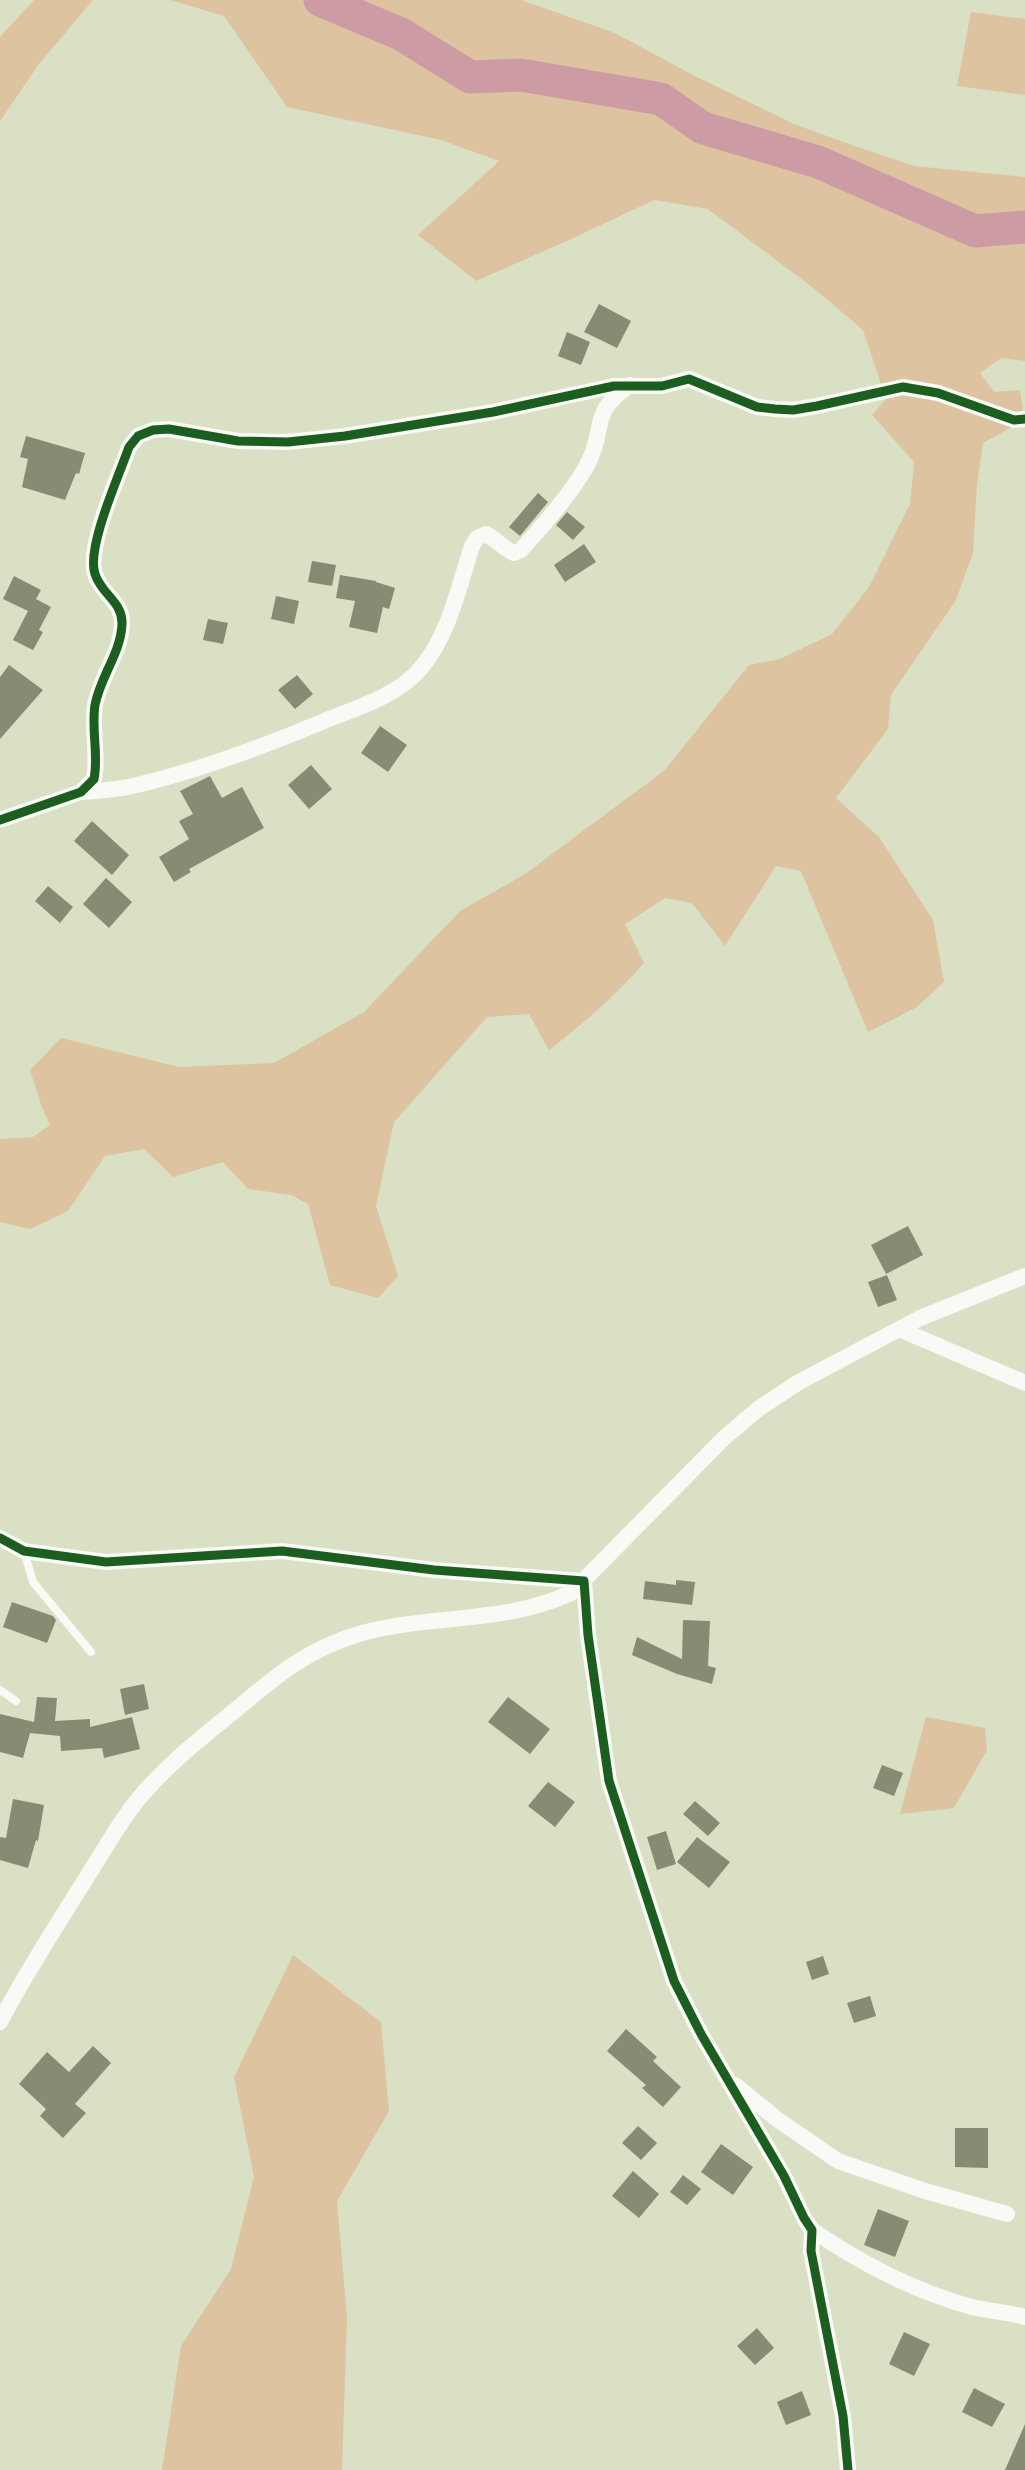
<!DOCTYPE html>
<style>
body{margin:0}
canvas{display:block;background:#d9e0c4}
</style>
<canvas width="1025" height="2470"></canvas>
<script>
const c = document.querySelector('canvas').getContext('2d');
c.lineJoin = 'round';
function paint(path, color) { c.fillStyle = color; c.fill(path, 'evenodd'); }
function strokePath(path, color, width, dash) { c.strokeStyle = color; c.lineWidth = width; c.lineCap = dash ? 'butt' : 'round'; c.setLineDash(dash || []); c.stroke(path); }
const green = new Path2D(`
 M34,0H93L39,64L0,121V37Z
 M170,0H521L615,33L693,75L794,124L846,143L914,166L1025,177V361L1001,358L980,373L994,392L1020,390L1023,408L1019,423L983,443L977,485L973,553L956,600L891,695L888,729L836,798L879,837L933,920L944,982L917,1007L868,1032L801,871L776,866L725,946L692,903L665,898L625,924L644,963C615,996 583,1024 549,1050L529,1014L487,1017L394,1122L376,1206L398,1276L378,1298L330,1285L308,1204L291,1195L248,1189L223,1162L173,1177L144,1149L105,1156L68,1211L30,1229L0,1222V1139L33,1137L50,1125L41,1105L30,1070L61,1038L179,1067L274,1063L364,1012L460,911L525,874L665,770L749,665L780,659L832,634L869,587L910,504L914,462L872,415L886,399L863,330L816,290L708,209L654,200L569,240L476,281L418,235L499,161L441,140L287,107L224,16Z
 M971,12L1025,19V95L957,86Z
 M926,1717L985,1728L987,1750L954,1808L900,1814Z
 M293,1955L381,2022L389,2111L337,2201L347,2318L342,2470H162L181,2346L231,2269L254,2177L234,2077Z`);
const river = new Path2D(`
 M320,0L401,34L470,77L521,75L661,99L703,128L818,162L975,231L1025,227`);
const building = new Path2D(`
 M599,304L631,321L617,348L584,332Z
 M567,332L590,342L581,365L558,356Z
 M26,436L85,453L79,474L76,473L65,500L22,487L28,459L20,457Z
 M538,493L548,502L520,536L509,527Z
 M567,512L585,527L573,540L556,525Z
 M584,544L596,562L565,582L554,565Z
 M312,561L336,565L332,586L308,582Z
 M340,575L376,581V582L395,588L389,609L383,607L377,633L349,627L355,601L336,598Z
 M14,576L41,590L36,599L51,607L39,630L43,632L33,650L13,640L28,611L3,599Z
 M276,596L299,601L294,624L271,619Z
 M208,619L228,623L223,644L203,640Z
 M9,665L43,690L0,739V677Z
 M297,675L313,694L295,709L278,690Z
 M380,726L407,745L388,772L361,753Z
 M311,765L332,789L309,809L288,785Z
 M210,776L222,798L242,787L264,828L189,869L191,872L174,882L159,857L189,839L179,821L193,814L180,791Z
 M92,821L129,855L112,875L74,841Z
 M106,878L132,902L109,928L83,904Z
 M48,886L73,907L60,923L35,901Z
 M908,1226L923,1255L886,1274L871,1245Z
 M887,1275L897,1300L878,1307L868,1282Z
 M676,1580L695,1582L692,1605L643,1599L645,1581L676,1585Z
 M12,1602L53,1616L56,1620L47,1643L3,1627Z
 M683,1620L710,1621L708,1666L716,1668L712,1684L677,1674L632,1655L637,1637L682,1659Z
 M144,1684L149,1709L125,1715L120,1689Z
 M37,1697L57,1698L55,1721L90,1719V1727L132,1717L140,1749L104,1758L102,1748L61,1751L60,1736L30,1733L23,1758L0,1752V1714L34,1722Z
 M508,1697L550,1729L530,1754L488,1722Z
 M882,1765L903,1773L894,1796L873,1788Z
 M548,1782L575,1802L555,1827L528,1806Z
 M13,1799L44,1805L38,1841L36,1840L28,1868L0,1860V1837L6,1838Z
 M695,1801L720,1823L708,1836L683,1814Z
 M666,1831L676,1864L657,1870L647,1837Z
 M697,1837L730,1862L709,1888L677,1862Z
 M823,1956L829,1974L812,1980L806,1962Z
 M870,1996L876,2016L854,2023L847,2003Z
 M626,2029L657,2057L653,2061L681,2087L663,2107L642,2088L646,2085L607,2051Z
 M93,2046L111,2063L75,2104L86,2113L63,2138L40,2116L46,2109L19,2084L47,2052L69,2072Z
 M638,2126L657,2143L641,2160L622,2143Z
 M955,2128H988V2168L955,2167Z
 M721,2144L753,2167L733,2195L701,2172Z
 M633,2171L659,2194L639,2218L612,2196Z
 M683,2175L701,2189L687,2205L670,2192Z
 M878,2209L909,2221L895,2257L864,2245Z
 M757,2328L774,2348L755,2365L737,2346Z
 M904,2332L930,2344L914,2376L889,2364Z
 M974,2388L1005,2404L992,2427L962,2412Z
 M802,2391L811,2415L786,2425L777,2402Z
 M1025,2424V2470H1005Z`);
const lane = new Path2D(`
 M24,1551L33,1582L91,1652
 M0,1690L16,1701`);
const street = new Path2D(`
 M81,792C96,791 113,790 128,787C197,772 265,746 329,719C360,707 400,694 421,668C449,635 459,586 472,546L477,538L486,534C496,539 504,549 514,553L521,550C540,529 579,484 590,459C606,423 590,413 630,385
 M0,820L81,792L94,779C99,755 91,730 95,705C100,677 121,653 122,624C123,602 101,594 95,574C86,548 119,476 129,447L138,436L153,430L169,429L238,441L288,442L345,436L493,412L614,386H662L689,379L757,407L775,409L793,410L817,406L903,387L938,393L1014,420L1025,419
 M899,1329L1025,1383
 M0,1538L24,1551L106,1562L282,1551L434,1570L584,1581L588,1635L609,1781L674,1981L701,2034L784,2176L804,2218L812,2230L811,2251L843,2416L848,2470
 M0,2022C27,1970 59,1922 90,1872C108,1844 124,1814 147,1789C174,1759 206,1734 238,1708C277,1675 308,1649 359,1634C428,1614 505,1624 571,1593L724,1438L758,1409L799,1382L920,1318L1025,1276
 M735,2085L778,2120L838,2161L925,2191L1007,2214
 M812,2230C862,2264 913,2291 972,2307C989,2311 1007,2312 1025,2317`);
const cycleway = new Path2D(`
 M0,820L81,792L94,779C99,755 91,730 95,705C100,677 121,653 122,624C123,602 101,594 95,574C86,548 119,476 129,447L138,436L153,430L169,429L238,441L288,442L345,436L493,412L614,386H662L689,379L757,407L775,409L793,410L817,406L903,387L938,393L1014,420L1025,419
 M0,1538L24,1551L106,1562L282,1551L434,1570L584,1581L588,1635L609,1781L674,1981L701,2034L784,2176L804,2218L812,2230L811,2251L843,2416L848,2470`);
paint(green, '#dec3a0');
strokePath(river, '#cc9ba4', 33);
paint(building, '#868c72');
strokePath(lane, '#f9faf6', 8);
strokePath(street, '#f9faf6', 16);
strokePath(cycleway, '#1b5e20', 9);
</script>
